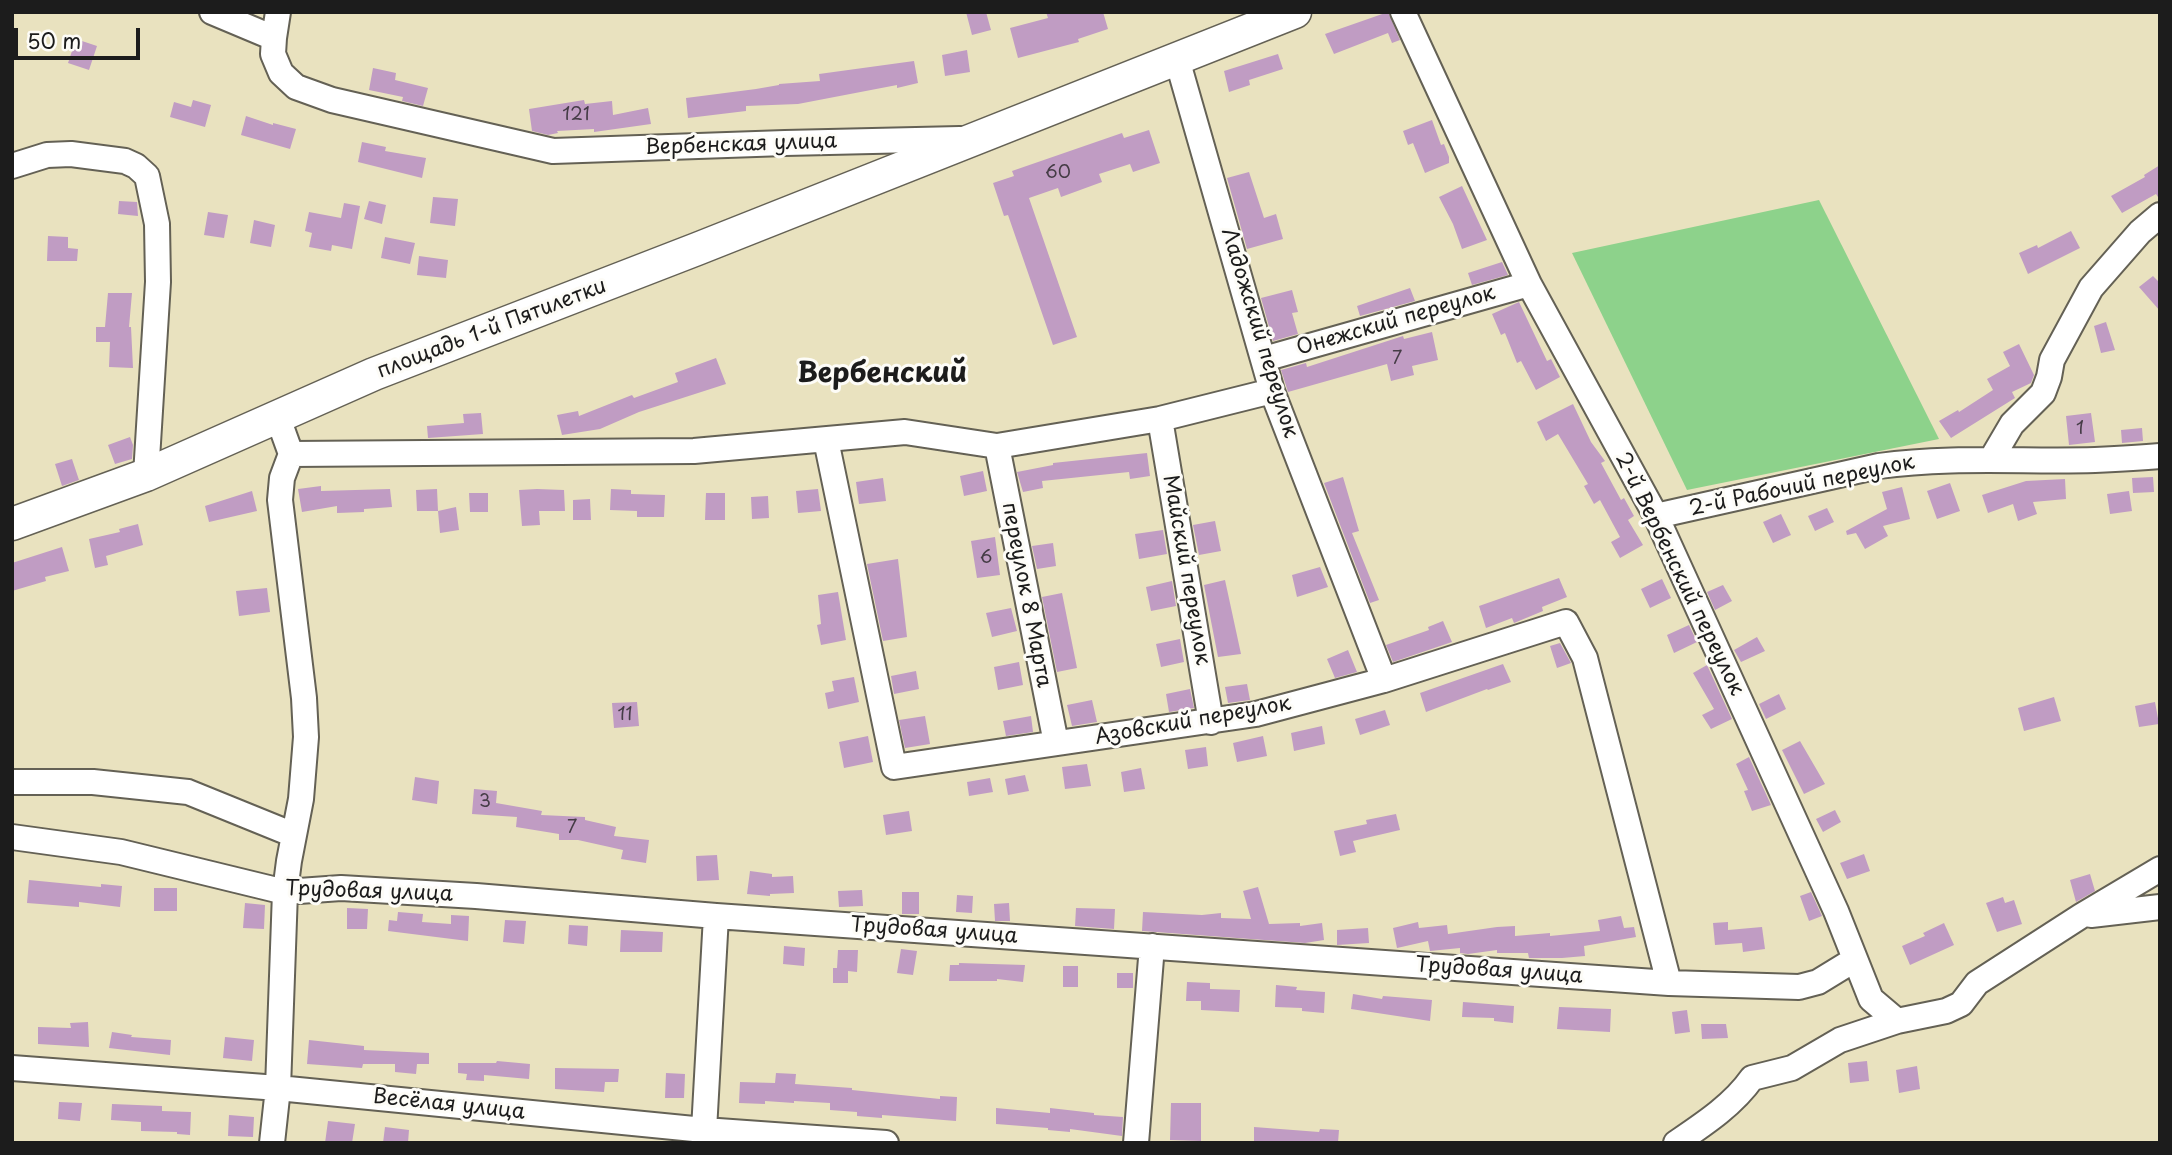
<!DOCTYPE html>
<meta charset="utf-8">
<style>
body{margin:0}
#map{position:relative;width:2172px;height:1155px;overflow:hidden;background:#e9e2bf;font-family:"Playpen Sans",sans-serif}
canvas{display:block}
.frame{position:absolute;inset:0;border:14px solid #1c1c1c;pointer-events:none}
.scale{position:absolute;left:14px;top:28px;width:126px;height:32px;box-sizing:border-box;border:4px solid #1c1c1c;border-top:0;padding-left:9px;font-size:21px;line-height:24px;white-space:nowrap;color:#1c1c1c;-webkit-text-stroke:5px #fdfcf7;paint-order:stroke}
</style>
<div id="map">
<canvas width="2172" height="1155"></canvas>
<div class="frame"></div>
<div class="scale">50 m</div>
</div>
<script>
const c = document.querySelector('canvas').getContext('2d');
c.lineJoin = 'round';
function paint(path, color) { c.fillStyle = color; c.fill(path, 'evenodd'); }
function strokePath(path, color, width, dash) { c.strokeStyle = color; c.lineWidth = width; c.lineCap = dash ? 'butt' : 'round'; c.setLineDash(dash || []); c.stroke(path); }
function label(font, color, halo, rows, align = 'center') {
  c.font = font + ' "Playpen Sans",sans-serif'; c.lineWidth = 6; c.setLineDash([]); c.textBaseline = 'middle'; c.strokeStyle = halo; c.fillStyle = color; for (const [text, x, y, turn = 0] of rows) {
    c.save(); c.translate(x, y); c.rotate((+turn || 0) * Math.PI / 180); c.textAlign = isNaN(turn) ? turn : align; if (halo) c.strokeText(text, 0, 0); c.fillText(text, 0, 0); c.restore();
  }
}
const green = new Path2D(`
 M1819,200L1939,439L1687,490L1572,253Z`);
const building = new Path2D(`
 M966,12H986L991,30L972,35Z
 M1046,12H1103L1108,29L1078,39L1079,42L1018,58L1010,28L1048,18Z
 M1388,12L1400,40L1392,43L1388,33L1334,54L1325,34Z
 M76,39L97,46L89,70L68,63Z
 M967,50L970,72L945,76L942,55Z
 M1278,54L1283,69L1249,80L1250,85L1229,92L1224,71Z
 M914,61L918,83L897,88V85L798,104L746,106V111L688,118L686,98L756,89L779,85V84L820,81L819,74Z
 M373,68L396,73L395,80L428,88L423,106L402,101L403,97L369,90Z
 M193,100L211,105L205,127L170,117L174,102L191,107Z
 M584,100L585,104L612,101L613,115L648,108L651,124L594,132V129L557,131L558,133L548,135L532,131L529,109Z
 M246,116L273,125V123L296,129L290,149L241,135Z
 M1432,120L1441,145L1444,144L1449,157V163L1425,173L1413,143L1408,145L1403,131Z
 M1149,130L1160,163L1133,172L1130,164L1099,174L1102,182L1061,197L1058,188L1029,198L1077,337L1053,345L1008,215L1004,216L993,183L1014,176L1012,171L1122,133L1124,138Z
 M362,142L386,147L385,151L426,158L422,178L358,162Z
 M2160,165V200L2156,194L2122,213L2111,196L2145,177L2144,175Z
 M1249,172L1264,218L1276,214L1283,239L1247,249L1227,178Z
 M1462,186L1487,240L1462,249L1453,224L1439,197Z
 M433,197L458,199L455,226L430,223Z
 M119,201L137,202L138,216L118,214Z
 M369,201L386,205L382,224L364,219Z
 M344,203L360,206L352,249L332,245L331,251L309,247L312,233L305,231L309,212L341,218Z
 M208,212L228,215L224,238L204,235Z
 M254,220L275,225L271,247L250,243Z
 M2071,231L2080,248L2028,274L2019,253L2037,245L2038,248Z
 M48,236L68,237V248L78,249L77,261H47Z
 M385,237L415,243L410,264L381,258Z
 M419,256L448,260L446,278L417,275Z
 M1502,262L1508,275L1472,285L1468,273Z
 M2153,276L2160,283V311L2139,287Z
 M1410,288L1415,301L1360,316L1357,306Z
 M1292,290L1298,312L1292,313L1298,334L1273,341L1261,298Z
 M108,293H132L129,327H131L133,368L109,367L110,342H96V327H105Z
 M1519,302L1547,361L1551,359L1560,377L1536,390L1521,361L1517,363L1505,333L1501,335L1492,314Z
 M2106,322L2115,350L2101,353L2094,326Z
 M1432,332L1438,360L1412,366L1414,375L1391,381L1387,364L1288,392L1281,370L1306,363L1307,367L1403,336L1404,339Z
 M2019,344L2034,375L2031,383L2012,392L2015,398L1951,438L1939,421L1958,410L1959,412L1993,390L1987,379L2010,366L2003,352Z
 M716,358L726,384L639,412L600,429L562,435L557,415L578,411L579,416L632,395L634,398L678,382L675,373Z
 M1573,404L1591,442L1605,461L1601,463L1621,500L1624,498L1634,516L1628,520L1643,545L1620,558L1611,542L1620,537L1600,500L1594,504L1584,486L1588,484L1558,434L1546,441L1537,422Z
 M481,413L483,434L428,438L427,426L464,423L463,414Z
 M2091,413L2095,442L2069,445L2066,416Z
 M2142,428L2143,441L2122,443L2121,430Z
 M130,437L133,445L132,459L115,464L108,445Z
 M1147,453L1150,476L1130,479L1129,472L1042,481L1043,488L1023,492L1017,472L1053,465V463Z
 M72,459L79,480L62,486L55,464Z
 M983,471L987,491L964,496L960,476Z
 M1343,477L1359,531L1352,533L1379,600L1370,603L1324,483Z
 M2153,477L2154,492L2133,493L2132,478Z
 M883,478L886,501L859,504L856,482Z
 M2065,479L2066,499L2033,502L2037,514L2018,521L2013,504L1988,513L1982,495L2026,481Z
 M1950,483L1960,511L1937,519L1927,491Z
 M321,486V491L390,489L392,507L364,509V512L337,513V506L302,512L298,489Z
 M1902,487L1910,519L1883,526L1888,536L1865,549L1856,533L1847,535L1846,531L1887,509L1882,492Z
 M437,489L438,511H417L416,490Z
 M537,489L564,490L565,511H539L540,525L522,526L519,490Z
 M611,489L631,490V494L665,495L664,517H637V511L610,510Z
 M818,489L821,511L798,513L796,491Z
 M252,491L257,511L209,522L205,506Z
 M2129,491L2132,511L2110,514L2107,494Z
 M469,493H488V512H470Z
 M706,493H725V520H705Z
 M768,496L769,518L752,519L751,497Z
 M590,499L591,520H573V500Z
 M456,507L459,530L440,533L438,511Z
 M1827,508L1834,522L1815,531L1808,516Z
 M1781,514L1791,535L1773,543L1763,522Z
 M1215,521L1221,551L1199,555L1193,525Z
 M138,524L143,545L106,556L108,565L95,568L89,539L120,532L119,529Z
 M1163,530L1167,554L1139,559L1135,534Z
 M995,537L1000,575L977,578L971,541Z
 M1053,543L1056,566L1037,569L1032,546Z
 M62,547L69,571L45,577L46,581L12,591V563Z
 M898,559L907,637L883,641L867,564Z
 M1320,567L1328,587L1297,597L1292,575Z
 M1559,578L1567,597L1542,607L1543,611L1514,623L1512,618L1486,628L1479,606Z
 M1662,579L1671,598L1650,608L1641,589Z
 M1225,580L1241,654L1218,657L1204,585Z
 M1172,581L1176,606L1151,611L1146,587Z
 M1723,585L1732,601L1715,610L1707,592Z
 M267,588L270,612L239,616L236,591Z
 M838,592L846,640L821,645L817,625L821,624L818,595Z
 M1062,593L1077,668L1057,672L1042,597Z
 M1011,608L1017,631L992,637L986,613Z
 M1443,621L1452,642L1393,662L1386,645L1429,630L1428,627Z
 M1689,625L1697,642L1674,653L1667,635Z
 M1757,637L1765,651L1741,662L1734,650Z
 M1180,639L1184,662L1161,667L1156,644Z
 M1560,643L1571,663L1557,668L1550,646Z
 M1348,650L1357,672L1335,678L1327,659Z
 M1019,662L1023,685L998,690L994,667Z
 M1503,664L1511,682L1488,690L1487,689L1426,712L1420,693Z
 M1707,665L1732,719L1711,729L1702,715L1714,709L1693,673Z
 M916,671L919,689L894,694L891,676Z
 M854,677L859,702L828,709L825,693L834,691L832,681Z
 M1247,684L1250,700L1228,703L1225,687Z
 M1190,689L1194,708L1169,712L1166,694Z
 M1779,694L1786,709L1766,719L1759,704Z
 M2054,697L2061,721L2024,731L2018,708Z
 M1092,700L1097,722L1072,726L1067,705Z
 M637,702L639,726L614,728L612,703Z
 M2155,702L2159,724L2139,727L2135,706Z
 M1385,710L1390,725L1360,735L1355,719Z
 M925,716L930,744L905,748L899,720Z
 M1031,716L1033,732L1006,736L1003,721Z
 M1322,726L1325,744L1294,751L1291,733Z
 M868,736L873,762L844,768L839,742Z
 M1263,736L1267,756L1237,762L1233,743Z
 M1800,741L1825,784L1804,794L1782,750Z
 M1206,747L1208,766L1188,769L1185,750Z
 M1749,757L1771,805L1752,811L1744,791L1748,790L1736,764Z
 M1087,764L1091,786L1065,789L1062,767Z
 M1141,768L1145,789L1124,792L1121,772Z
 M1025,775L1029,791L1008,795L1005,779Z
 M415,777L439,781L437,804L412,800Z
 M990,778L993,792L969,796L967,782Z
 M474,789L497,791L496,803L542,811L541,815L585,817V820L616,827L614,836L649,840L646,863L621,859L623,850L578,840H559V834L516,827L517,817L472,814Z
 M1835,810L1841,822L1823,832L1816,819Z
 M909,811L912,831L886,835L883,815Z
 M1396,814L1400,830L1353,841L1356,852L1340,856L1334,831L1367,824L1366,820Z
 M1864,854L1870,871L1847,879L1840,863Z
 M717,855L719,880L697,881L696,856Z
 M750,871L772,874V877L793,876L794,893L770,894V896L747,894Z
 M2090,874L2095,891L2076,902L2070,880Z
 M29,880L101,887V884L122,886L120,907L79,902V907L27,903Z
 M1258,887L1269,924L1300,923V926L1322,923L1324,940L1305,943L1142,931L1143,912L1202,915L1221,913V918L1251,919L1243,891Z
 M154,888H177V911H154Z
 M862,890L863,906L839,907L838,891Z
 M902,892H919V914H902Z
 M1811,892L1822,916L1809,921L1800,896Z
 M957,895L973,896L972,913L956,912Z
 M2003,897L2005,903L2014,900L2022,924L1997,932L1986,903Z
 M245,903L265,905L264,929L243,928Z
 M1009,903L1010,921H995L994,904Z
 M347,908L368,909L367,929H347Z
 M1076,908L1115,909L1114,929L1075,926Z
 M398,912L423,914L422,922L451,924V915L469,916L468,941L388,931L389,920L397,921Z
 M1621,916L1624,928L1634,927L1636,937L1584,946L1585,956L1562,958H1529L1528,953H1497V950L1468,954L1460,953V948L1430,951L1428,941L1397,948L1393,928L1418,922L1419,928L1447,925L1448,934L1497,927L1515,926V936L1550,933V936L1600,931L1598,920Z
 M505,920L526,921L524,944L503,942Z
 M1728,922V930L1762,927L1765,949L1743,952L1742,943L1715,945L1713,923Z
 M1944,923L1954,945L1910,965L1902,946L1925,936L1923,933Z
 M569,925L588,926L587,946L568,944Z
 M1368,928L1369,943L1337,945V930Z
 M621,930L663,932L662,952H620Z
 M784,946L805,948L804,966L783,964Z
 M901,949L917,951L913,975L897,973Z
 M838,950H858L857,972L848,971V983H833V968H837Z
 M959,963L1025,965L1023,982L997,979V981H949L950,965H959Z
 M1063,966H1078V987H1063Z
 M1117,973H1133V988H1117Z
 M1187,982L1210,983V989L1240,990L1239,1012L1201,1010V1001H1186Z
 M1276,985L1297,987L1296,990L1325,992L1324,1013L1302,1011V1008L1275,1007Z
 M1353,994L1382,999L1383,996L1432,1000L1430,1021L1351,1009Z
 M1463,1002L1514,1006L1513,1023L1494,1021V1018L1462,1017Z
 M1559,1007L1611,1009L1610,1032L1557,1029Z
 M1687,1010L1690,1032L1675,1034L1672,1012Z
 M88,1022L89,1047L38,1044V1027L71,1028L70,1023Z
 M1701,1024H1726L1728,1038L1702,1039Z
 M112,1032L132,1035L131,1037L171,1040L170,1055L109,1048Z
 M225,1037L254,1040L252,1061L223,1058Z
 M309,1040L364,1046V1050L429,1053V1064H417L416,1074L395,1072V1064H363L362,1068L307,1064Z
 M497,1061L530,1064L529,1079L484,1075V1081L466,1080L467,1074L458,1073V1063H496Z
 M1867,1061L1869,1081L1850,1083L1848,1063Z
 M1917,1066L1920,1089L1899,1093L1896,1070Z
 M555,1068L619,1069L618,1082H605L604,1092L555,1089Z
 M666,1073L685,1074L684,1098H665Z
 M776,1073L796,1074L795,1084L852,1088V1090L940,1099V1096L957,1097L956,1121L882,1115V1118L857,1116V1112L830,1110V1103L794,1101V1103L765,1101V1104L739,1103L740,1082L775,1083Z
 M59,1102L82,1103L80,1121L58,1119Z
 M1171,1103H1201V1141L1170,1140Z
 M112,1104L162,1106V1111L191,1112L190,1135L177,1134V1132L141,1131V1122L111,1120Z
 M996,1108L1050,1113V1108L1094,1113V1115L1123,1117L1122,1136L1070,1129V1132L1048,1130V1128L996,1124Z
 M229,1115L254,1117L253,1137L228,1136Z
 M328,1121L355,1124L352,1143H325Z
 M385,1127L409,1130L408,1143H383Z
 M1254,1127L1319,1132L1320,1129L1339,1130L1338,1143H1254Z`);
const minor = new Path2D(`
 M212,12L274,38L273,54L281,73L296,87L332,100L553,151L785,143L960,139
 M1403,12L1529,284L1656,516L1836,911L1871,999L1897,1021
 M274,38L278,12
 M1177,59L1272,391L1384,680
 M12,166L47,155L71,154L125,161L136,166L147,176L157,224L158,282L146,475
 M1264,359L1529,284
 M1160,419L1211,722
 M826,440L894,767L1256,714L1384,680L1566,622L1585,658L1669,983
 M997,446L1056,743
 M291,454L694,451L905,432L997,446L1160,419L1272,391
 M1992,458L2012,424L2043,393L2049,377L2052,360L2091,288L2140,232L2160,215
 M1656,516L1879,466C1951,456 2023,462 2095,460C2117,459 2138,458 2160,456
 M12,782H93L188,792L294,835
 M12,837L121,852L285,892L341,888L476,896L716,916L1669,983L1799,987L1818,982L1854,960
 M2091,915L2160,907
 M12,1068L278,1088L704,1130L886,1143
 M704,1130L716,916
 M272,1143L278,1088L285,892L289,861L301,799L306,737L304,698L280,500L282,478L291,454L278,418
 M1136,1143L1152,946
 M1676,1143C1704,1124 1733,1105 1752,1078L1792,1068L1840,1040L1897,1021L1946,1011L1961,1004L1977,983L2081,916L2160,869`);
const major = new Path2D(`
 M12,524L146,475L374,374L697,249L1295,12`);
const numberNames = [
 ["121",576,115],
 ["60",1058,173],
 ["7",1397,359],
 ["1",2080,429],
 ["6",986,558],
 ["11",625,715],
 ["3",485,802],
 ["7",572,828]
];
const streetNames = [
 ["Вербенская улица",741,145,-2],
 ["Онежский переулок",1396,321,-16],
 ["площадь 1-й Пятилетки",492,329,-21],
 ["Ладожский переулок",1259,333,73],
 ["2-й Рабочий переулок",1802,486,-12],
 ["Майский переулок",1186,570,80],
 ["2-й Вербенский переулок",1679,574,64],
 ["переулок 8 Марта",1026,595,79],
 ["Азовский переулок",1193,721,-10],
 ["Трудовая улица",369,892,2],
 ["Трудовая улица",934,931,4],
 ["Трудовая улица",1499,971,4],
 ["Весёлая улица",449,1105,6]
];
const districtNames = [
 ["Вербенский",882,374]
];
paint(green, '#8dd28b');
paint(building, '#c09cc3');
strokePath(minor, '#646155', 28);
strokePath(major, '#646155', 35);
strokePath(minor, '#fff', 24);
strokePath(major, '#fff', 32);
label('18px', '#453c46', null, numberNames);
label('21px', '#1c1c1c', '#fdfcf7', streetNames);
label('bold 28px', '#1c1c1c', '#fdfcf7', districtNames);
</script>
